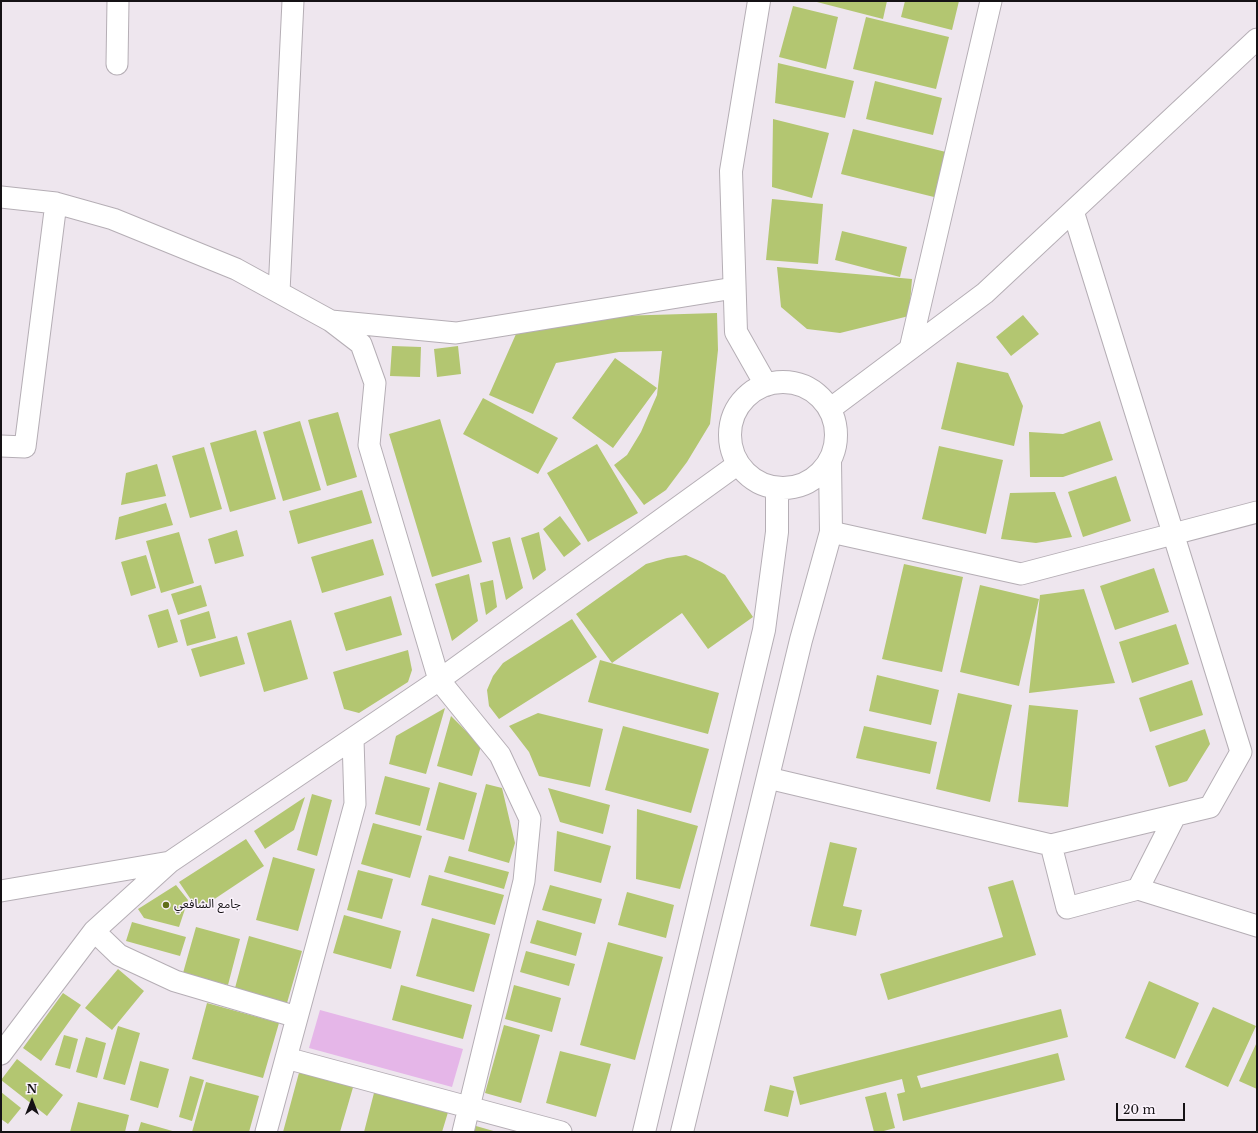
<!DOCTYPE html>
<meta charset="utf-8">
<style>
body{margin:0}
#map{position:relative;width:1258px;height:1133px;overflow:hidden;background:#eee6ee;font-family:"Libre Baskerville",serif}
canvas{display:block}
.frame{position:absolute;inset:0;border:2px solid #151215;pointer-events:none}
.north{position:absolute;left:12px;top:1081px;width:40px;height:40px;-webkit-text-stroke:3px #fbf3fc;paint-order:stroke;rotate:0deg;font-size:11px;font-weight:700;line-height:16px;text-align:center;color:#151215}
.north::after{content:'';display:block;margin:auto;width:14px;height:18px;background:#151215;clip-path:polygon(50% 0,100% 100%,50% 72%,0 100%)}
.scale{position:absolute;left:1116px;top:1103px;width:69px;height:18px;box-sizing:border-box;border:2px solid #151215;border-top:0;padding-left:5px;font-size:12px;line-height:14px;white-space:nowrap;color:#151215;-webkit-text-stroke:3px #fbf3fc;paint-order:stroke}
</style>
<div id="map">
<canvas width="1258" height="1133"></canvas>
<div class="frame"></div>
<div class="north">N</div>
<div class="scale">20 m</div>
</div>
<script>
const c = document.querySelector('canvas').getContext('2d');
c.lineJoin = 'round';
function paint(path, color) { c.fillStyle = color; c.fill(path, 'evenodd'); }
function strokePath(path, color, width, dash) { c.strokeStyle = color; c.lineWidth = width; c.lineCap = dash ? 'butt' : 'round'; c.setLineDash(dash || []); c.stroke(path); }
function label(font, color, halo, rows, align = 'center') {
  c.font = font + ' "Libre Baskerville","Noto Sans Arabic",serif'; c.lineWidth = 3; c.setLineDash([]); c.textBaseline = 'middle'; c.strokeStyle = halo; c.fillStyle = color; for (const [text, x, y, turn = 0] of rows) {
    c.save(); c.translate(x, y); c.rotate((+turn || 0) * Math.PI / 180); c.textAlign = isNaN(turn) ? turn : align; if (halo) c.strokeText(text, 0, 0); c.fillText(text, 0, 0); c.restore();
  }
}
const green = new Path2D(`
 M320,1010L463,1049L452,1087L309,1048Z`);
const building = new Path2D(`
 M813,1H887L883,19Z
 M905,1H959L952,30L901,17Z
 M793,6L838,17L826,69L779,57Z
 M866,17L949,37L936,89L853,69Z
 M778,63L854,81L845,118L775,103Z
 M875,81L942,98L933,135L866,119Z
 M773,119L829,133L812,198L772,187Z
 M853,129L950,153L938,198L841,174Z
 M772,199L823,204L818,264L766,260Z
 M842,231L907,247L900,277L835,260Z
 M777,267L912,279L909,316L840,333L807,329L781,307Z
 M717,313L718,350L710,424L687,462L666,490L644,505L614,465L627,455L641,432L657,395L662,351L619,352L556,363L533,414L489,395L516,334L618,316Z
 M1023,315L1039,334L1011,356L996,337Z
 M392,346L421,347L420,377L390,376Z
 M458,346L461,374L437,377L434,349Z
 M615,358L657,388L613,448L572,418Z
 M957,362L1008,373L1023,406L1014,446L941,429Z
 M483,398L558,438L538,474L463,434Z
 M338,412L357,477L327,486L308,420Z
 M440,419L482,562L432,577L389,434Z
 M300,421L321,490L283,501L263,432Z
 M1100,421L1113,460L1063,477H1030L1029,432L1063,434Z
 M256,430L276,499L230,512L210,443Z
 M597,444L638,513L588,542L547,473Z
 M939,446L1003,460L986,534L922,519Z
 M204,447L222,509L190,518L172,456Z
 M157,464L166,496L121,505L126,473Z
 M1116,476L1131,521L1083,537L1068,492Z
 M362,490L372,523L298,544L289,511Z
 M1055,492L1072,537L1036,543L1001,539L1010,493Z
 M166,503L173,525L115,540L119,517Z
 M560,516L581,544L564,557L543,529Z
 M237,530L244,556L215,564L208,539Z
 M179,532L194,583L161,593L146,541Z
 M539,532L546,570L533,580L521,538Z
 M510,537L523,588L506,600L492,542Z
 M373,539L384,575L322,593L311,557Z
 M146,555L156,588L131,596L121,562Z
 M686,555L702,562L725,575L753,617L708,649L682,613L612,663L576,614L646,564L667,558Z
 M904,564L963,577L942,672L882,659Z
 M1154,568L1169,612L1115,630L1100,586Z
 M469,574L478,621L452,641L435,584Z
 M493,580L497,607L486,615L480,583Z
 M201,585L207,606L178,615L171,594Z
 M980,585L1039,599L1019,686L960,672Z
 M1084,589L1115,683L1029,693L1040,595Z
 M391,596L402,635L346,651L334,613Z
 M168,609L178,642L158,648L148,615Z
 M209,611L216,638L187,646L180,620Z
 M572,619L597,657L499,719L489,706L487,690L493,676L503,663Z
 M291,620L308,679L264,692L247,633Z
 M1176,624L1189,664L1132,683L1119,642Z
 M237,636L245,664L200,677L191,649Z
 M408,650L412,670L408,682L359,713L344,709L333,672Z
 M600,660L719,693L708,734L588,702Z
 M877,675L939,690L931,725L869,711Z
 M1192,680L1203,715L1150,732L1139,698Z
 M958,693L1012,705L990,802L936,789Z
 M1029,705L1078,710L1068,807L1018,802Z
 M445,708L426,774L389,764L396,736Z
 M538,713L603,729L590,787L539,776L529,752L509,726Z
 M451,716L481,746L472,776L437,766Z
 M623,726L709,749L691,813L605,790Z
 M864,726L937,742L930,774L856,758Z
 M1205,729L1210,744L1187,781L1169,787L1155,746Z
 M385,776L430,788L420,826L375,814Z
 M439,782L477,793L464,840L426,830Z
 M486,784L502,788L515,843L509,863L468,851Z
 M548,788L610,805L603,834L560,822Z
 M312,794L332,800L317,856L297,850Z
 M305,797L294,830L265,849L254,831Z
 M637,809L698,826L680,889L636,879Z
 M373,823L422,836L410,878L361,864Z
 M557,831L611,846L601,883L554,871Z
 M246,839L264,866L198,910L179,882Z
 M830,842L857,848L843,906L862,910L856,936L810,926Z
 M449,856L509,872L504,889L444,872Z
 M273,857L315,869L298,931L256,920Z
 M358,870L393,879L382,919L347,910Z
 M429,875L504,895L495,925L421,905Z
 M1013,880L1036,955L888,1000L880,974L1003,937L988,887Z
 M176,885L188,900L179,927L144,918L138,909Z
 M550,885L602,899L595,924L542,910Z
 M627,892L674,905L666,938L618,925Z
 M344,915L401,931L391,969L333,953Z
 M432,918L490,934L474,992L416,976Z
 M537,920L582,933L576,956L530,943Z
 M132,922L186,937L180,956L126,941Z
 M196,927L240,939L228,985L183,973Z
 M249,936L302,951L287,1003L235,988Z
 M608,942L663,957L635,1060L580,1045Z
 M526,951L575,964L569,986L520,972Z
 M118,969L144,991L112,1030L85,1008Z
 M1149,981L1199,1003L1175,1059L1125,1038Z
 M401,985L472,1005L463,1039L392,1020Z
 M514,985L561,998L552,1032L505,1019Z
 M63,993L81,1005L41,1061L23,1048Z
 M207,1003L279,1023L263,1078L192,1059Z
 M1213,1007L1256,1026L1228,1087L1185,1067Z
 M1061,1009L1068,1037L917,1076L921,1088L1058,1053L1065,1080L903,1121L897,1094L905,1092L902,1079L800,1105L793,1077Z
 M504,1025L540,1035L521,1103L485,1093Z
 M118,1026L140,1033L125,1085L103,1079Z
 M64,1035L78,1039L70,1069L55,1065Z
 M86,1037L106,1043L97,1078L76,1072Z
 M1257,1042V1089L1239,1081Z
 M560,1051L611,1064L596,1117L546,1103Z
 M17,1059L63,1095L47,1116L1,1080Z
 M140,1061L169,1069L158,1108L130,1100Z
 M300,1069L354,1084L340,1132H283Z
 M190,1076L204,1080L192,1121L179,1117Z
 M206,1082L259,1096L249,1132H192Z
 M770,1085L794,1091L788,1117L764,1111Z
 M375,1089L449,1109L442,1132H364Z
 M1,1092L21,1108L8,1124L1,1119Z
 M886,1092L895,1128L880,1132H874L865,1097Z
 M78,1102L129,1115L125,1132H70Z
 M141,1122L176,1132H138Z
 M476,1126L497,1132H474Z`);
const street = new Path2D(`
 M117,64L118,1
 M1,197L56,203L113,219L236,269L331,321L456,333L734,288
 M279,292L293,1
 M331,321L361,344L375,383L369,445L439,680L500,755L530,819L524,881L463,1132
 M910,349L991,1
 M830,409L985,293L1257,39
 M1,446L25,447L56,203
 M831,532L1021,574L1257,512
 M768,778L1051,845L1210,807L1241,752L1073,211
 M1175,816L1138,889L1257,926
 M1051,845L1067,908L1138,889
 M1,891L170,862L439,680L738,464
 M94,931L119,955L175,981L297,1017
 M1,1054L94,931L170,862
 M286,1058L561,1132
 M266,1132L355,804L353,739`);
const secondary = new Path2D(`
 M759,1L731,171L736,332L766,385
 M730 435a53 53 0 1 1 106 0a53 53 0 1 1-106 0Z
 M644,1132L764,630L777,532V488
 M682,1132L801,640L831,532L830,461`);
const markers = [
 [166,905,4,"#606f1a"]
];
const poiNames = [
 ["جامع الشافعي",174,905]
];
paint(green, '#e5b6e8');
paint(building, '#b3c671');
strokePath(street, '#b5aeb5', 23);
strokePath(secondary, '#b5aeb5', 24);
strokePath(street, '#fff', 21);
strokePath(secondary, '#fff', 22);
for (const [x, y, r, color] of markers) { const dot = new Path2D(); dot.arc(x, y, r, 0, 2 * Math.PI); c.fillStyle = color; c.fill(dot); strokePath(dot, '#fbf3fc', 1.5); }
label('12px', '#151215', '#fbf3fc', poiNames, 'left');
</script>
